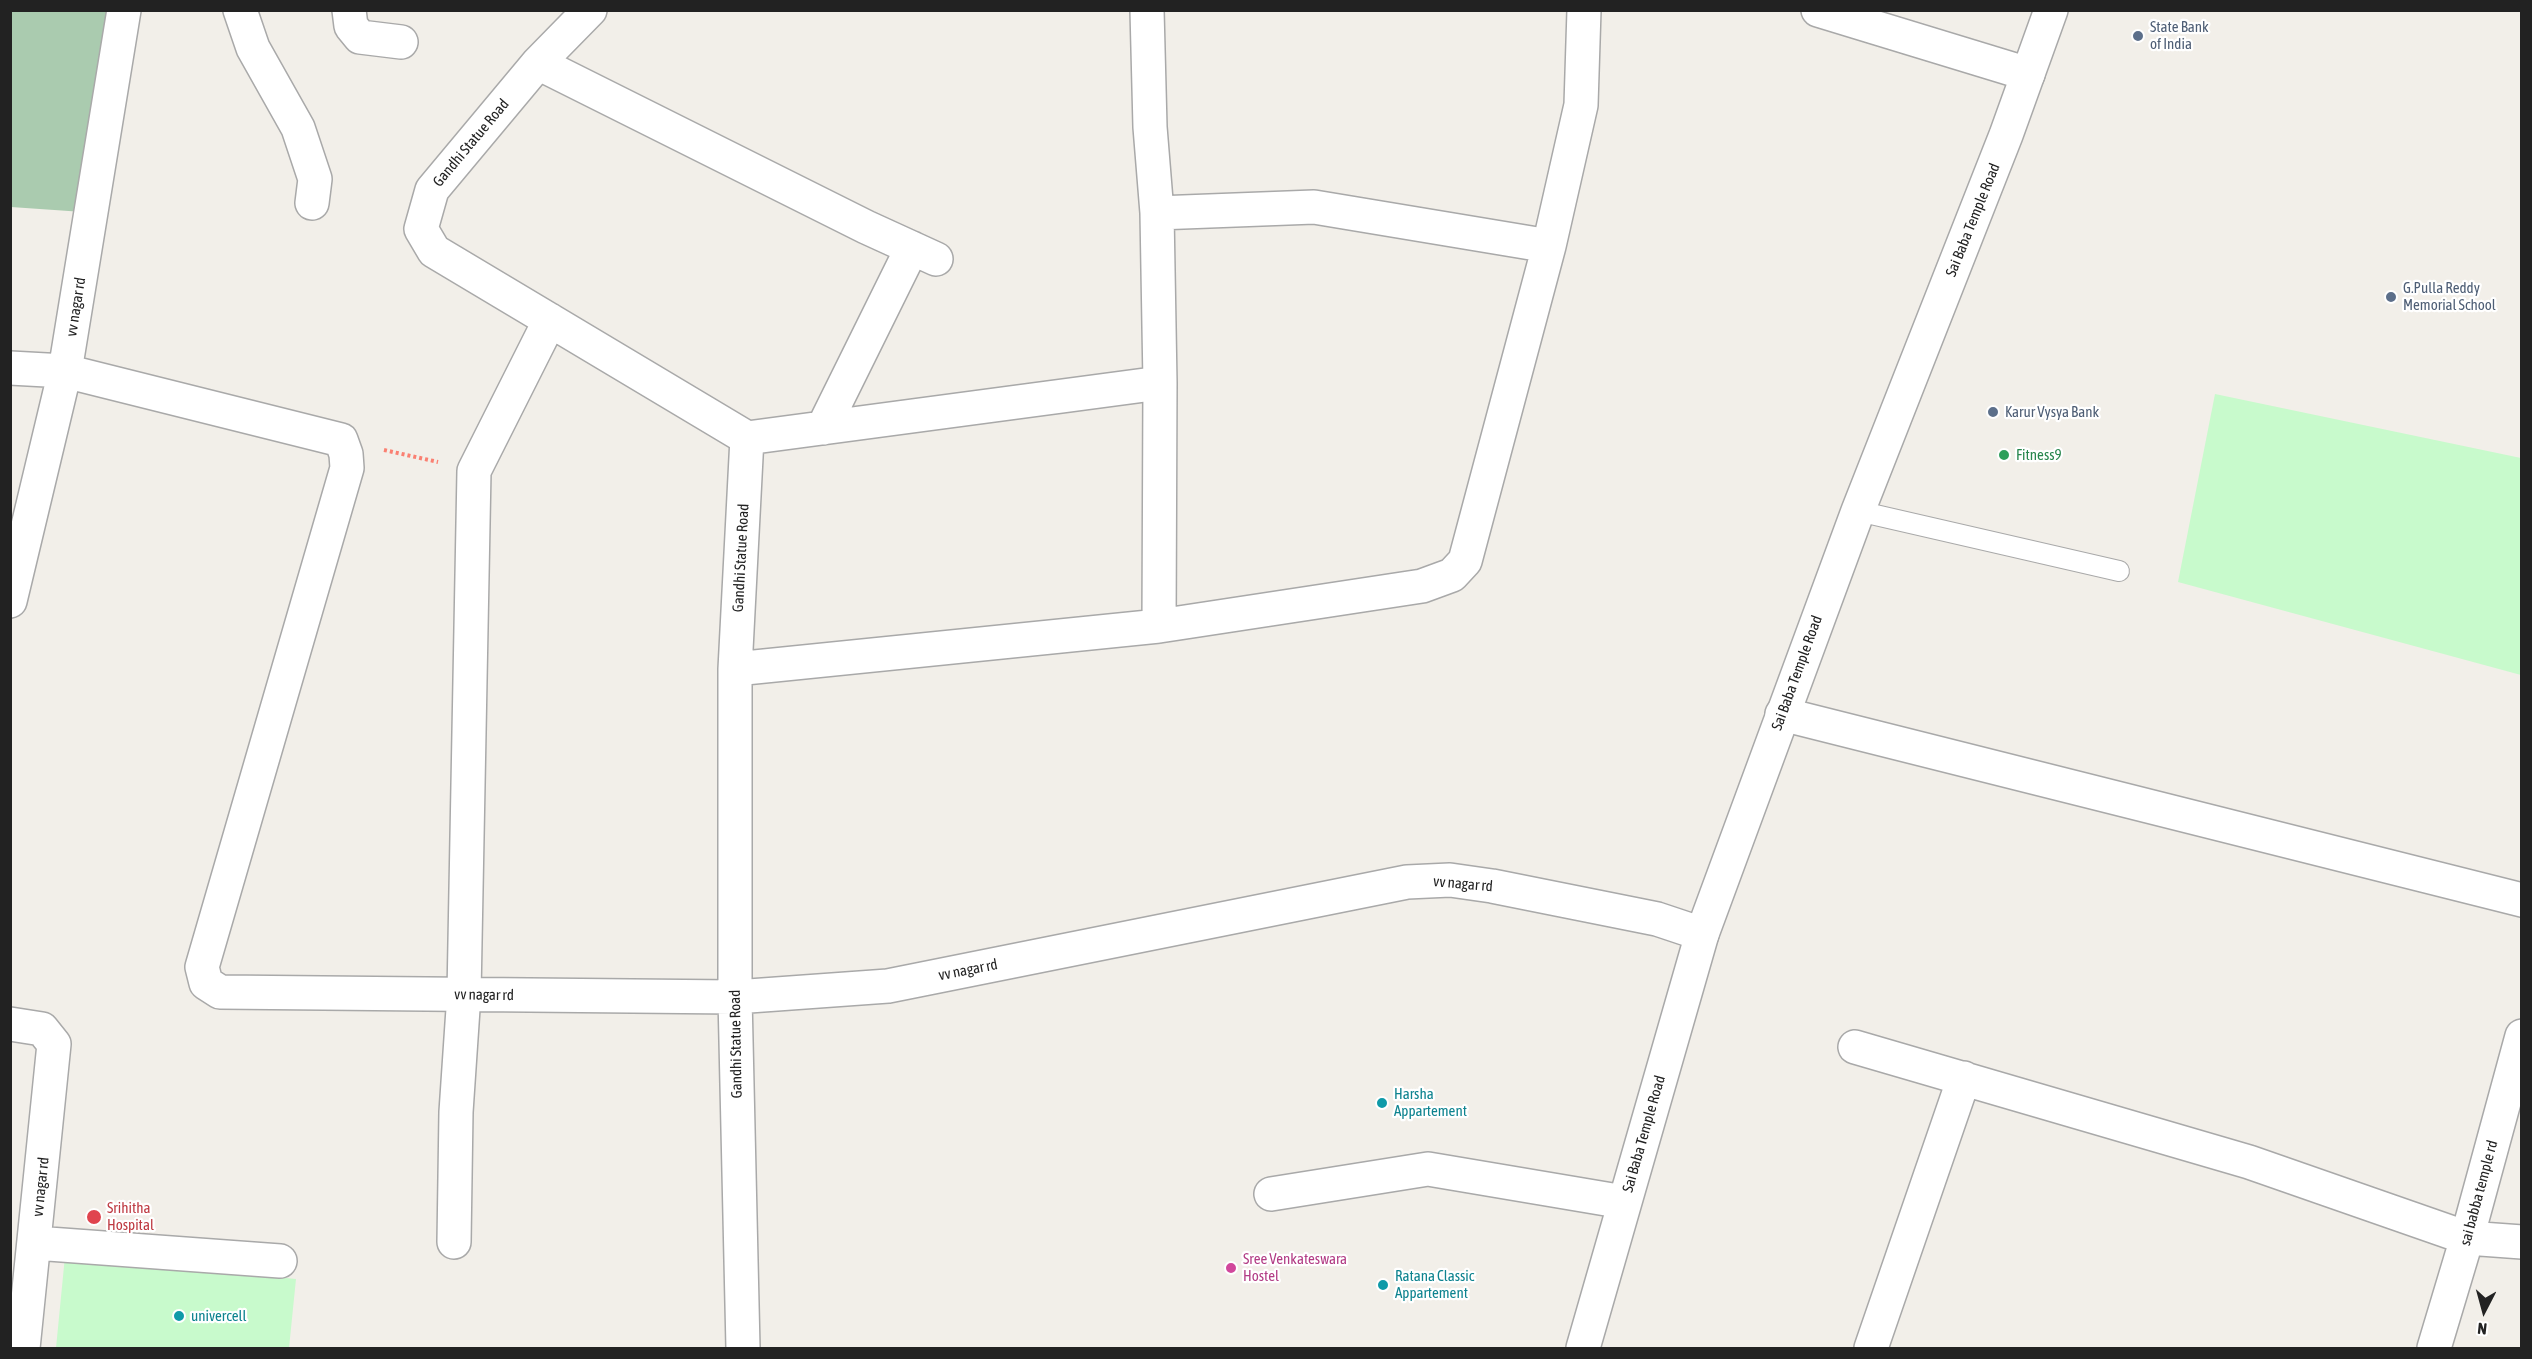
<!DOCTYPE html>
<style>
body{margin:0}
#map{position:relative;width:2532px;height:1359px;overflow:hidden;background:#f2efe9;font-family:"Asap Condensed",sans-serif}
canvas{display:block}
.frame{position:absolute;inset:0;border:12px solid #222;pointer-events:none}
.north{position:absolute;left:2454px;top:1281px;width:60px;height:60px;-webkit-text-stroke:4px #fff;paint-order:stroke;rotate:186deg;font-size:16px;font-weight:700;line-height:24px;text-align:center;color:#222}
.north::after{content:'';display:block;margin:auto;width:21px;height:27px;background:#222;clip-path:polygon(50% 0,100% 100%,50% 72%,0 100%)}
</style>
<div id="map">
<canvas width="2532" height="1359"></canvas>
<div class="frame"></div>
<div class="north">N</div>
</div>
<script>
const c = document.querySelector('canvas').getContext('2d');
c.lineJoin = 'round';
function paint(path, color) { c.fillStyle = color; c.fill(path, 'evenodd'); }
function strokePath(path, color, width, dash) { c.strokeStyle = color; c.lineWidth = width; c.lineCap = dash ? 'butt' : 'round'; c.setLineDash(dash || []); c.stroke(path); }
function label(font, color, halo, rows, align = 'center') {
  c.font = font + ' "Asap Condensed",sans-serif'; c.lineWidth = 4.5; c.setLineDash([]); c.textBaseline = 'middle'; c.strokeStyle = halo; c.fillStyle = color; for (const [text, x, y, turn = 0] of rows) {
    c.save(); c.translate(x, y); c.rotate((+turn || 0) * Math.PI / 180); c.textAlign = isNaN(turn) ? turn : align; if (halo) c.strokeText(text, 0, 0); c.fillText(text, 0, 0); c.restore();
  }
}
const cemetery = new Path2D(`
 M10,11H107L83,212L11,207Z`);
const park = new Path2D(`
 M2215,394L2521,458V675L2178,582Z
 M65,1256L296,1279L289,1348H56Z`);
const path = new Path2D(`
 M384,450L438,462`);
const service = new Path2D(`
 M1858,511L2119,571`);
const minor = new Path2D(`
 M240,10L253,48L298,128L315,179L312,203
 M349,10L351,26L360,37L401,42
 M590,10L538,63L432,190L421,229L434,251L747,438L735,669V997L743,1348
 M1147,10L1150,127L1157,213L1160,383L1159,626
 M1818,10L2028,74
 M538,63L866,227L936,259
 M1157,213L1314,207L1549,246
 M10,368L65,371L341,440L346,454L347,468L202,967L206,983L220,992L735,997L888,986L1407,882L1450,880L1492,886L1657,919L1702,934
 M823,428L912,248
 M747,438L1160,383
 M10,601L65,371L124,10
 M735,669L1159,626L1422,586L1452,575L1465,561L1549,246L1581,105L1584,10
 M1782,714L2522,900
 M10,1024L42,1029L54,1044L23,1348
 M1855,1047L2249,1162L2467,1238L2522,1242
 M1271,1194L1428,1169L1624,1202
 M454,1242L456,1112L464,994L474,471L550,320
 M35,1243L280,1261
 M1871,1348L1964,1078
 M2434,1348L2467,1238L2522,1036`);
const tertiary = new Path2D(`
 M1583,1348L1702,934L1858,511L2006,135L2051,10`);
const markers = [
 [2138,36,6,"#5c6f8a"],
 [2391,297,6,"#5c6f8a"],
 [1993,412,6,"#5c6f8a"],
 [2004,455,6,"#2e9e5b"],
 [1382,1103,6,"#0f9aa8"],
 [94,1217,8,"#e0444e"],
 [1231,1268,6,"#d1479c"],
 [1383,1285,6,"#0f9aa8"],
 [179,1316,6,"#0f9aa8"]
];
const serviceNames = [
 ["State Bank",2150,27],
 ["of India",2150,44],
 ["G.Pulla Reddy",2403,288],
 ["Memorial School",2403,305],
 ["Karur Vysya Bank",2005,412]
];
const streetNames = [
 ["Gandhi Statue Road",471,143,-50],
 ["Sai Baba Temple Road",1973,220,-68],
 ["vv nagar rd",76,307,-81],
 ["Gandhi Statue Road",741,558,-87],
 ["Sai Baba Temple Road",1797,673,-70],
 ["vv nagar rd",1463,884,5],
 ["vv nagar rd",968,970,-11],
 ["vv nagar rd",484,995,1],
 ["Gandhi Statue Road",736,1044,-91],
 ["Sai Baba Temple Road",1644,1134,-74],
 ["vv nagar rd",41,1187,-84],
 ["sai babba temple rd",2479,1193,-75]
];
const leisureNames = [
 ["Fitness9",2016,455]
];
const cultureNames = [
 ["Harsha",1394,1094],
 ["Appartement",1394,1111],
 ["Ratana Classic",1395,1276],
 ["Appartement",1395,1293],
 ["univercell",191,1316]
];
const healthNames = [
 ["Srihitha",107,1208],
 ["Hospital",107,1225]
];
const hotelNames = [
 ["Sree Venkateswara",1243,1259],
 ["Hostel",1243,1276]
];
paint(cemetery, '#aacbaf');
paint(park, '#c8facc');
strokePath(service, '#a9a9a9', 22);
strokePath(minor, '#a9a9a9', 36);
strokePath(tertiary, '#a9a9a9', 36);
strokePath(path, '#fa8072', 4, [3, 3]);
strokePath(service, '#fff', 20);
strokePath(minor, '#fff', 33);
strokePath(tertiary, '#fff', 33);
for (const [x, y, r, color] of markers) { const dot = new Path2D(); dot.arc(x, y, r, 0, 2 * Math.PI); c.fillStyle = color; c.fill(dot); strokePath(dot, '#fff', 2); }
label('15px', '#4e5e75', '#fff', serviceNames, 'left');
label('15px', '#222', '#fff', streetNames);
label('15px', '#27864d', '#fff', leisureNames, 'left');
label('15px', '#0d838f', '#fff', cultureNames, 'left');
label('15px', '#be3a42', '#fff', healthNames, 'left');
label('15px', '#b23c85', '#fff', hotelNames, 'left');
</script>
